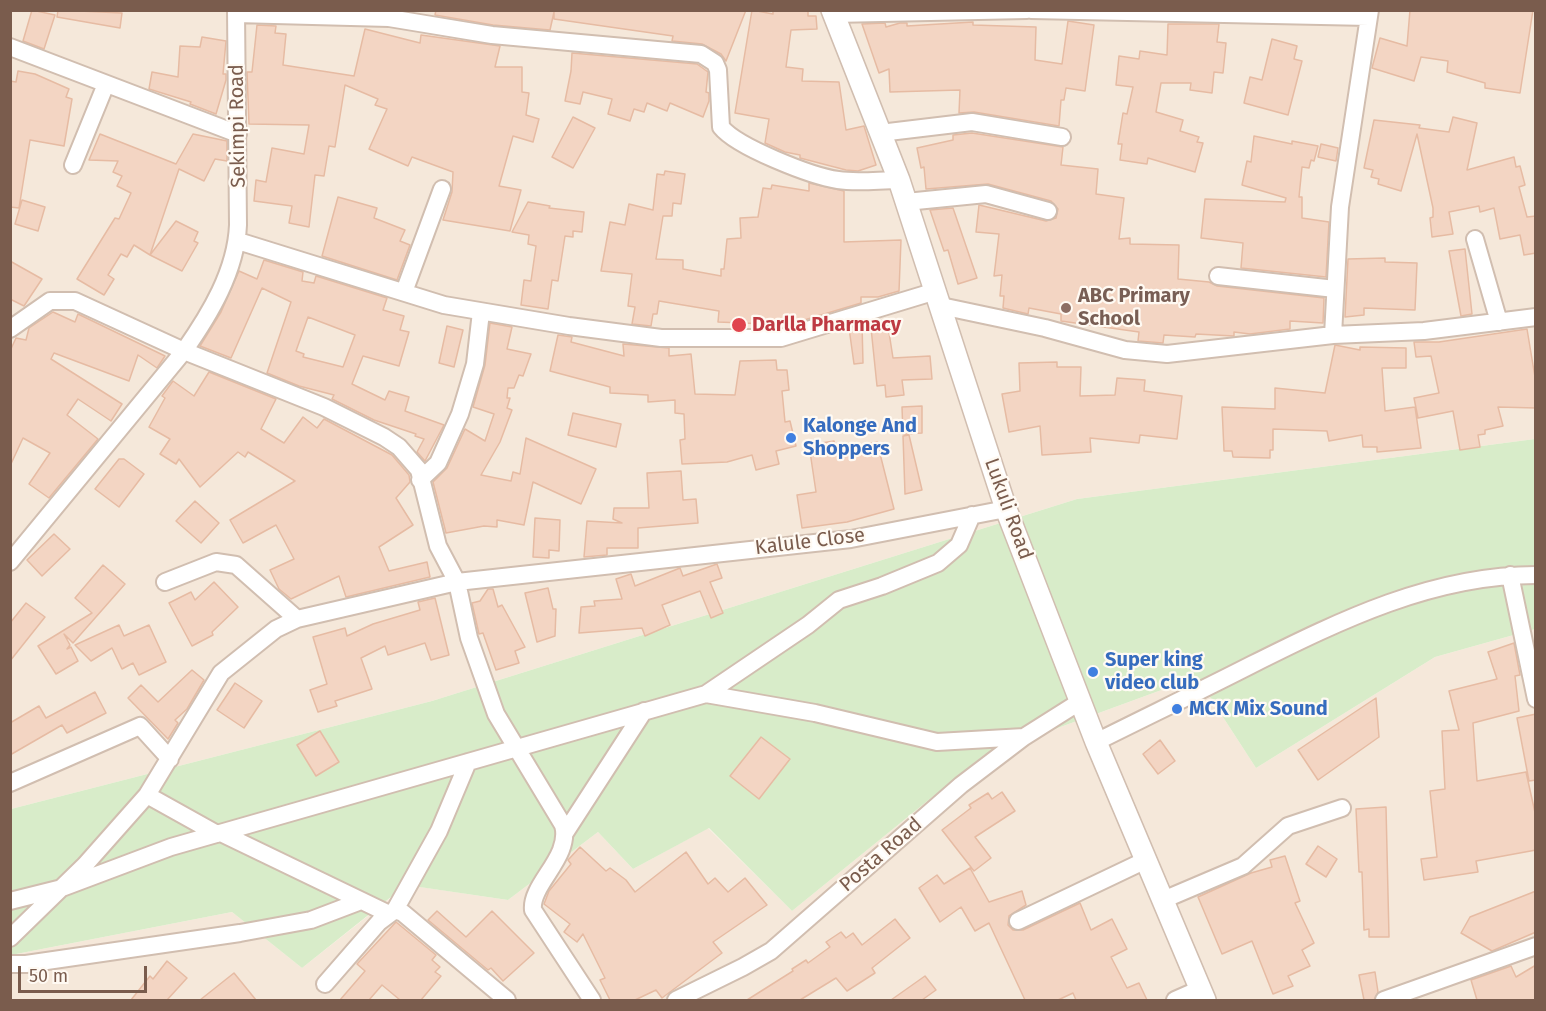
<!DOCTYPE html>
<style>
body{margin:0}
#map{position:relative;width:1546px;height:1011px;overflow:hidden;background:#fdf6ec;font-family:"Fira Sans",sans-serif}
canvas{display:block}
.frame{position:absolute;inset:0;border:12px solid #7a5c4d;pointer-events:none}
.scale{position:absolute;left:18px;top:966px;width:129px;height:27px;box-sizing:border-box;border:3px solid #7a5c4d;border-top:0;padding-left:8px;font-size:18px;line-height:21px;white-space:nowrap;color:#7a5c4d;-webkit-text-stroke:4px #fffaf3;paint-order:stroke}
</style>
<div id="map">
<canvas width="1546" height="1011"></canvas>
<div class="frame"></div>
<div class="scale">50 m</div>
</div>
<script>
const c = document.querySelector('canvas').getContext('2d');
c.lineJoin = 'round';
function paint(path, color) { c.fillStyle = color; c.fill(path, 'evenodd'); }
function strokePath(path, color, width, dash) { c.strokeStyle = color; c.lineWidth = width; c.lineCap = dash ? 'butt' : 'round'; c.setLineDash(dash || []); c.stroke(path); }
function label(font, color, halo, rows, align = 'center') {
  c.font = font + ' "Fira Sans",sans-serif'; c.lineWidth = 4.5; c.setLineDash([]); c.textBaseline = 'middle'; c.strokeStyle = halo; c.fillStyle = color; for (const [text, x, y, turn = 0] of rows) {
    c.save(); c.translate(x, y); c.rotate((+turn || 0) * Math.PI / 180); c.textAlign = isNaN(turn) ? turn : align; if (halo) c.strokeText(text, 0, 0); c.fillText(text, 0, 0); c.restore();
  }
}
const residential = new Path2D(`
 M11,11H1535V439L1077,499L432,701L11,809Z
 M1535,629V1000H11V955L232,912L302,968L407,885L508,900L598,832L633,869L708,828L792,911L984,755L1197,677L1256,768L1435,657Z`);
const green = new Path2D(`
 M1535,439V629L1435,657L1256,768L1197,677L984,755L792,911L709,828L633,869L598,832L508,900L406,885L302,968L232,912L11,955V809L432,701L1077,499Z`);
const building = new Path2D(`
 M32,10L55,15L44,49L23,41Z
 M58,10L122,13L120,28L57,17Z
 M436,10H746L726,61L721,54L702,44L672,41L673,36L554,19V12L550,30L493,25L435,15Z
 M752,10L773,14V10H808V16H816L817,29L791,30L786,67L803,69L802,81L839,82L846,130L864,126L876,165L858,171L846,170L800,158V155L785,152L765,143L769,119L735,113Z
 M1410,10H1533L1520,93L1485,88V83L1447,72L1448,61L1421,57L1414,81L1372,68L1380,38L1407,46Z
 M1068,21L1094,25L1085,91L1066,88L1064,100H1061L1059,126L974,112L959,113L960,90L890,92L889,69L879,73L862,24L885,23L886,27L900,23H907V26L973,22V25L1036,27L1035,60L1062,64Z
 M1168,24H1219L1217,42L1226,43L1223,73L1214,72L1212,93L1190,90L1191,83H1161L1156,112L1183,120L1180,131L1199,137L1197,142L1203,143L1195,172L1148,158L1147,164L1120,160L1122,144H1118L1123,113L1127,114L1133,87L1116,85L1119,56L1139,59L1140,51L1167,55Z
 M257,25L276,26L275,33L286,34L283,65L354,76L365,29L420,43L421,35L500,46L495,67H522V92L529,93L526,115L539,119L533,142L513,136L499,186L521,190L510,231L443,220L452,192L453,172L412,157L408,166L369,149L387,109L375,105L378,99L345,85L335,147L329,146L324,176L315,175L309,227L289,223L292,206L254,201L256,180L266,182L272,148L304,154L309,125L249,124L247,72H252Z
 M202,37L226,41L223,74H226V80L216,114L190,104L191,102L149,89L152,72L178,77L180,46L200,47Z
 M1272,39L1297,46L1294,59L1302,61L1288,115L1244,103L1250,77L1262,80Z
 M572,53L697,64L708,72L706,92L709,93V101L703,117L670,103L667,111L647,103L644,112L634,109L630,121L608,114L612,99L583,92L580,104L565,101L571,71Z
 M18,71L35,74L69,89L66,97L72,99L64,146L30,140L19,208L10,207V81L16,82Z
 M573,117L595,128L573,168L552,157Z
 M1453,117L1477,123L1467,170L1514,157L1516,167L1520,166L1525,185L1519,187L1527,217L1536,216V253L1524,255L1520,235L1500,239L1494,208L1480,212L1479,206L1449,212L1453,234L1432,237L1430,218L1433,217V208L1417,134L1401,191L1378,184L1379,179L1371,177L1373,170L1364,168L1374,120L1420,125L1419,128L1449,132Z
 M972,133L1063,147L1061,165L1098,169L1096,194L1124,198L1119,239L1130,238V244L1179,245L1178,279L1209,282L1217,286L1324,298L1323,323L1290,321V329L1250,334L1234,332V336L1196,334L1195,337L1164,335L1163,343L1138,341L1139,332L1061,321V314L1029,308L1028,314L1003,308L1004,296H1000L1002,275L994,276L999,234L976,232L979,205L1046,221L1056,218L1058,209L1051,201L988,184L926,189L924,167L921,168L917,148L953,140V135Z
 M100,134L176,164L193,134L227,141V161L215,159L204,181L179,169L150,255L134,245L127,257L121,254L108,275L114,279L104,295L77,279L115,218L119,219L131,193L117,186L122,176L113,172L118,161L89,160Z
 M1254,136L1292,144V141L1318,146L1314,161L1311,160L1309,168L1302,167L1299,197H1302V218L1329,222L1326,277L1241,268L1243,243L1201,238L1205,199L1285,202L1286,198L1242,185L1247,161L1251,162Z
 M1321,144L1338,148L1336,161L1318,157Z
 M665,171L685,174L681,204L673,203L672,216H663L656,259L683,260V269L721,276V269H724L727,239L741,238L740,218L758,217L763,188L771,189L772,185L809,191V183L844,191V242L901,240L899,291L878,297H861V303L791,324L767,321V324L718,322L719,311L659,301L657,314H653L651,326L632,324L635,307L628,306L632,274L601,271L610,222L625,225L629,204L653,210L657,174L664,175Z
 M338,197L377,208L374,218L405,230L400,241L410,245L397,280L322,256Z
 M22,200L45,207L38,231L15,224Z
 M528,202L550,206L549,208L584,212L582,232L573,231V237L565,236L558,281L552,280L548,309L521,305L524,280L531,281L536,246L528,244L529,235L512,232Z
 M953,208L977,278L958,284L948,250L944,251L930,210Z
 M176,221L198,232L194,241L198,243L182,271L150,255Z
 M1465,249L1472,314L1461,316L1449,251Z
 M1385,258V262L1417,263L1415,310L1364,308V315L1345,317L1348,259Z
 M264,260L303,272L302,281L314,283L316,276L387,298L383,310L404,316L400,330L409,332L399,366L363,356L352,384L385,400L389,391L409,397L405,411L444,425L425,461L417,452L424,439L415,436L416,434L374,420L332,399L334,395L299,386L267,373L291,302L262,288L231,358L200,346L221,312L239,271L257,279ZM308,317L355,335L343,367L303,357L304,354L296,351Z
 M10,261L42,279L24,306L10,299Z
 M53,312L75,322L78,314L165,356L157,368L138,355L129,381L54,353L51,359L122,404L111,421L78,399L67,415L98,439L49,498L29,484L50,453L23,438L10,466V351L16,338L26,340L29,328Z
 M490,323L512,327L507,349L531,354L523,376L519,375L514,388H508L507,398H510L507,408L512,410L500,442L481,475L511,481L513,472L520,474L526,438L596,469L581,504L533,482L524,525L497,520V527L484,526L446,533L433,482L447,468L465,429L485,441L494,414L473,407L485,365Z
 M862,324L863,363L854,364L849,328Z
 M447,326L463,330L454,367L439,363Z
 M888,326L893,358L930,356L932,379L902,380L904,395L886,397L885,385L877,386L871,328Z
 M1527,329L1536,383V408L1498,407L1503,426L1485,430V434L1478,435L1480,447L1460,450L1453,411L1418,418L1414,398L1439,393L1431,356L1416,357L1414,342H1439Z
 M558,335L572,337L571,342L624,356L623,344L669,348V356L691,354L695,394L735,395L740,361L776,360L777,370H787L789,390L782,391L785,422L790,421L796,446L776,451L779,464L756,470L752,455L727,462L682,464L680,440L685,439L684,414L675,413V400L648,402V395L610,393V387L550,371Z
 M1335,345L1360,350V347L1406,348V368H1382L1385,411L1415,407L1421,448L1377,452V447H1363L1362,435L1329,441L1327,431L1273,429V450H1270V458L1233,457L1232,451H1224L1222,407L1275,409V388L1325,393Z
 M1057,362V367H1081L1080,396L1115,395L1117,378L1145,380L1144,391L1182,396L1177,439L1140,435L1139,443L1090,438L1091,452L1042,455L1040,426L1009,432L1002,394L1020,391L1019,363Z
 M209,372L276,399L261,429L284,443L303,417L317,428L324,419L392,455L409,475L410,482L396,498L413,525L379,547L389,571L427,562L430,577L346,597L339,576L291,599L279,589L270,570L294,559L276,525L243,543L230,520L295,481L248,452L245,457L238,452L200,487L179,459L176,464L160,454L170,439L149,427L165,398L162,396L173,381L194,396Z
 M922,406V433L903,434L902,407Z
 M573,413L621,424L616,447L568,435Z
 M909,435L922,490L905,494L903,436Z
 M834,441L836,451L877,442L894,509L847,522L802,528L797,495L816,492L809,445Z
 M119,459H124L144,474L119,507L95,489Z
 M681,471L683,500L696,499L698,523L638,528V548H607V555L584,557L587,521L622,523L613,519L614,508H649L647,473Z
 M195,501L219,523L201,543L176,521Z
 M535,518L560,520L559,551L549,550V558L533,557Z
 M54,534L70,549L42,576L27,560Z
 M717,564L722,578L710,582L723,613L711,618L700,591L662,605L670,625L645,636L642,628L579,633L581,607L595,606L594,601L622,599L616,579L631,574L635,586L680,568L683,576Z
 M103,565L125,584L73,643L64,634L70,645L67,649L71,647L78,661L56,674L38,646L92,613L75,598Z
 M214,582L238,607L212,632L213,635L192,646L169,603L191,592L195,600Z
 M548,588L553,609H556L555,636L537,642L525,593Z
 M488,589H493L498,607L502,605L525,647L515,651L519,663L496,670L483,633L479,634L472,603L480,601Z
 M435,598L449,655L431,660L425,643L388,655L385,646L361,658L372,689L335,701L337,706L318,712L310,690L327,684L313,637L345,628L347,636L373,624L420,610L418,602Z
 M26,603L45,617L10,661V623Z
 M119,625L124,636L149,625L166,662L139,675L133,663L122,669L112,648L91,661L75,645Z
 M1514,643L1520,675L1515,676L1519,711L1473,723L1477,781L1526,772L1536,817V850L1476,861L1478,872L1424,880L1421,859L1437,857L1430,791L1445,789L1442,731L1459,730L1449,691L1497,679L1488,652Z
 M192,670L204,680L187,709L175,720L178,723L168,739L128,698L141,685L158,702Z
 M235,683L262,701L244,728L217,710Z
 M95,692L106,713L67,733L62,725L10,755V723L39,706L46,718Z
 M1376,698L1379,737L1318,780L1298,750Z
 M1536,714V780L1529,781L1517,718Z
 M320,731L339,762L316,776L297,745Z
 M761,737L790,759L759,799L730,776Z
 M1160,740L1175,761L1158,774L1143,754Z
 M1002,792L1015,811L975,837L991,858L974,871L942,830L971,808L969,805L988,793L992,799Z
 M1386,807L1389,937H1369V929L1364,930L1362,872H1359L1356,809Z
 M1318,846L1337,859L1326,877L1306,864Z
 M580,847L606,871L610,868L626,880L635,892L686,852L708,884L715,878L728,892L745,878L767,905L713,942L722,953L662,998L656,990L635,1000H610L600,980L605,978L583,934L577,942L564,932L570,924L544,904L549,891L571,864L568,860Z
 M1285,856L1300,901L1295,903L1314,943L1302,950L1310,966L1288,976L1293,986L1273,994L1252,941L1222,954L1198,897L1251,873L1272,867L1270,860Z
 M970,868L989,902L1022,891L1026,905L1009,916L1008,925L1013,930H1023L1080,903L1091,930L1112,919L1127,949L1111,957L1127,988L1139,983L1147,1000H1076L1073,993L1058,1000H1025L989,923L975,931L961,907L940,922L919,888L937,875L944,884Z
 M1536,891V932L1492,951L1461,933L1470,917Z
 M437,911L466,937L492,911L534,953L503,981L491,968L488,970L428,920Z
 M895,919L910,938L872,968L875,973L847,991L836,978L800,1000H747L793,971L792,969L806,960L808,963L830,947L826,942L841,932L846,938L853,933L862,945Z
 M396,922L436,955L432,960L440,967L435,972L441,976L421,1000H400L382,985L369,1000H340L365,971L357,964Z
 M167,961L187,978L167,1000H131L150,976L153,979Z
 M1536,965V1000H1477L1471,980L1511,966L1516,977Z
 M1375,972L1378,992L1374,1000H1364L1359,975Z
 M234,973L256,1000H200Z
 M925,976L936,990L922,1000H891Z`);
const minor = new Path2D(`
 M1031,10L1369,17
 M236,14L389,18L492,35L701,54L715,63L718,70L721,127C737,147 811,176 838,180C857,183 879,180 899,180
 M833,14L1027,10
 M10,47L238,134
 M880,133L972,122L1062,137
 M73,165L106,84
 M906,202L986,194L1048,211
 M1475,239L1499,322
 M238,241L444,305L569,326L661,338H781L936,291
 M1218,276L1335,289
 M404,292L442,189
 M941,306L1045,328L1125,350L1167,354L1333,335L1424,331L1536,317
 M10,329L50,301H75L184,351L324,407L384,437L399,447L419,470L438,546L457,582L469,638L496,714L563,825C572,857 530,884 533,910L592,1000
 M1333,335L1340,207L1370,10
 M420,480L438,463L460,414L475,364L481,312
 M10,562L184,351C210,314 236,271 238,225L236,10
 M1510,575L1536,699
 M165,582L216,562L236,565L297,619
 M706,694L815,713L937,742L1024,737
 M1096,742C1148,716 1200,691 1251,665C1341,620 1433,575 1536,575
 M10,783L140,726L170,759
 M147,795L217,834
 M221,833L387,913
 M565,833L644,711
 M1163,900L1243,866L1288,826L1342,808
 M10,901L62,888L171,847L706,694L808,625L839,600L882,586L938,563L959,545L972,515
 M395,910L439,831L468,762
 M1018,921L1146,860
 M10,938L85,865L147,795L221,673L276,629L297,619L457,582L851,539L1006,509
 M10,964H26L240,933L311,920L361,901
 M325,984L379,922L395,910L403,913L507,1000
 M676,1000L743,967L771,951L961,785L1024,737L1081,701
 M1175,1000L1200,989
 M1384,1000L1536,946`);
const tertiary = new Path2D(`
 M832,10L899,180L1006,509L1096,742L1205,1000`);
const markers = [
 [1066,308,6,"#8d6e63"],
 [739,325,8,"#e0444e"],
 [791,438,6,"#3f7fe0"],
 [1093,672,6,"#3f7fe0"],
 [1177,709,6,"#3f7fe0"]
];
const streetNames = [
 ["Sekimpi Road",238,126,-91],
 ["Lukuli Road",1008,509,70],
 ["Kalule Close",810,542,-7],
 ["Posta Road",881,855,-41]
];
const educationNames = [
 ["ABC Primary",1078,296],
 ["School",1078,319]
];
const healthNames = [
 ["Darlla Pharmacy",752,325]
];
const shopNames = [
 ["Kalonge And",803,426],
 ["Shoppers",803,449],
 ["Super king",1105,660],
 ["video club",1105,683],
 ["MCK Mix Sound",1189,709]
];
paint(residential, '#f5e8da');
paint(green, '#d8ecc9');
paint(building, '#f3d5c3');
strokePath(building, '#e6bba3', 1.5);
strokePath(minor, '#d1beb0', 20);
strokePath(tertiary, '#d1beb0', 24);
strokePath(minor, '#fff', 16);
strokePath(tertiary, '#fff', 21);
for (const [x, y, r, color] of markers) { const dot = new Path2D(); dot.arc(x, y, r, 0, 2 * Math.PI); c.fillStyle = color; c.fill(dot); strokePath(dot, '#fffaf3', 2); }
label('20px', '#7a5c4d', '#fffaf3', streetNames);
label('bold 20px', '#785e54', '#fffaf3', educationNames, 'left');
label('bold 20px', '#be3a42', '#fffaf3', healthNames, 'left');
label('bold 20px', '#366cbe', '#fffaf3', shopNames, 'left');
</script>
